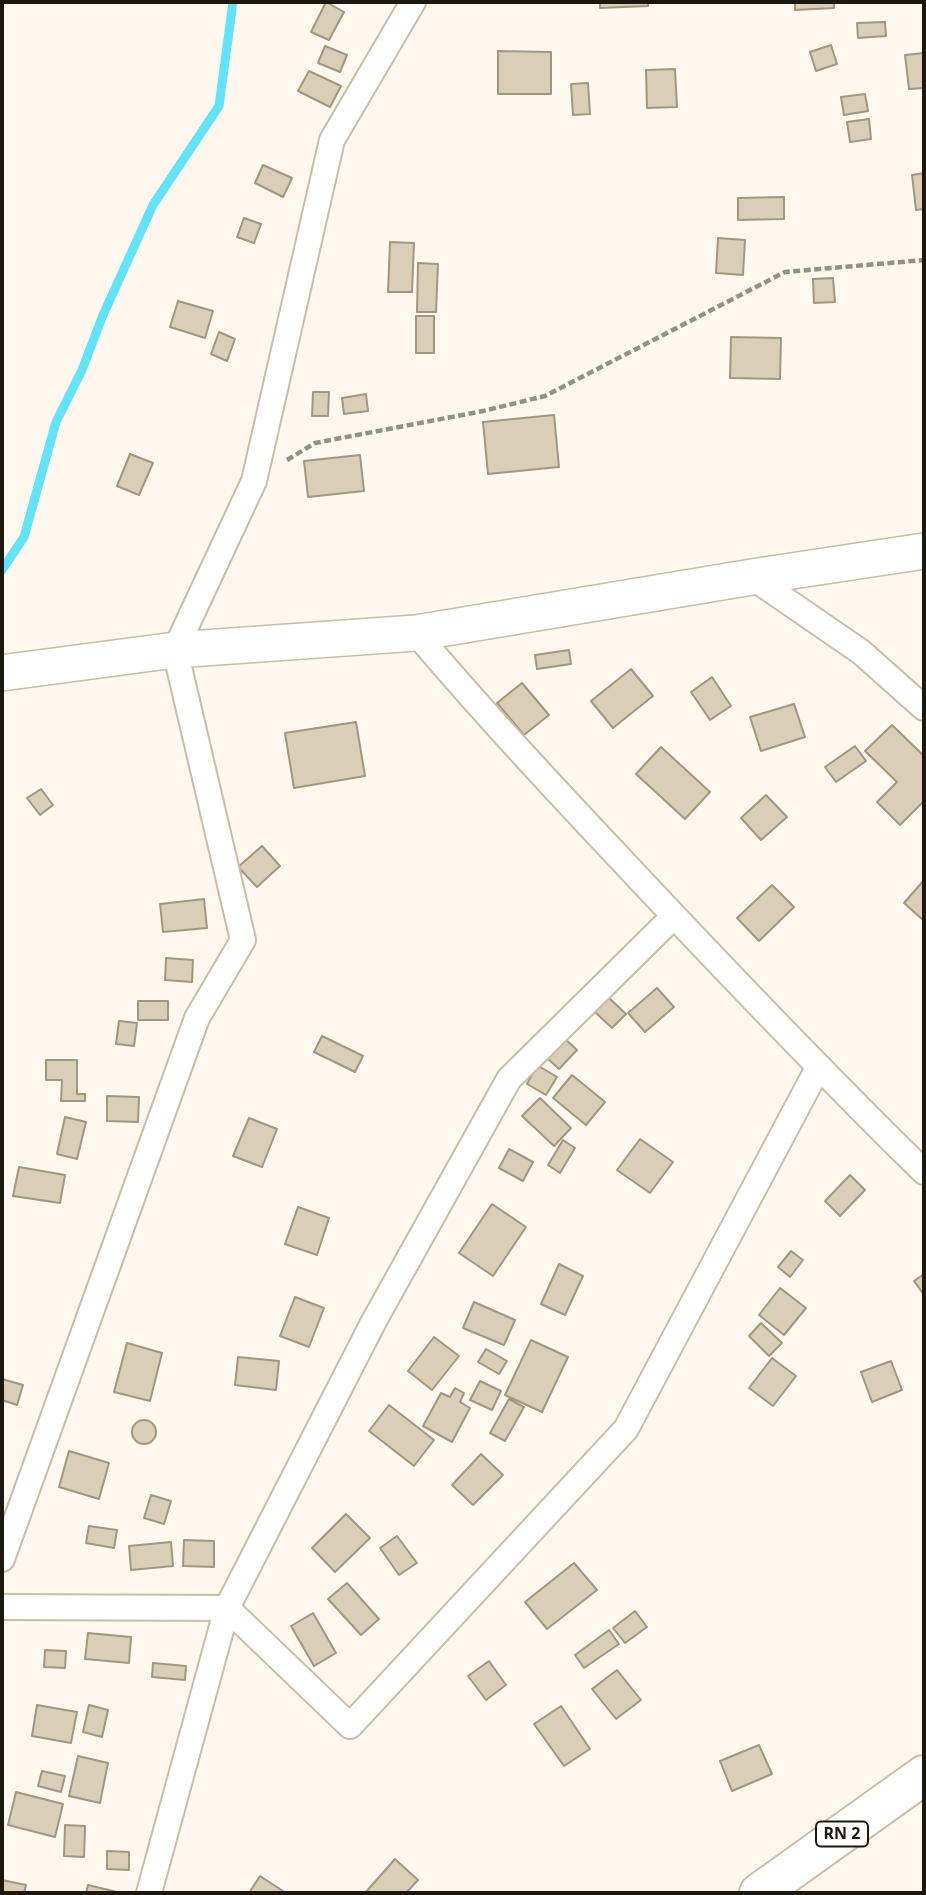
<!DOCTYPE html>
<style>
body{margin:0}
#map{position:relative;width:926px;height:1895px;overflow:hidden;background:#fef8ef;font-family:"Noto Sans",sans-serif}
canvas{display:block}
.frame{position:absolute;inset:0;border:4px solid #1c170f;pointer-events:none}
</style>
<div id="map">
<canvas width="926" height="1895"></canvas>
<div class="frame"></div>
</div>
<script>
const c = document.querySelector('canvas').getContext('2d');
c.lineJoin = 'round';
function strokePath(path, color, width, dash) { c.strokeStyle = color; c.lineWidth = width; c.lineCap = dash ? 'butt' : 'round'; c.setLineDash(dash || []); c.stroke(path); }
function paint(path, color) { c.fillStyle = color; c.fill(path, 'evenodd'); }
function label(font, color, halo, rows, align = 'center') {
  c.font = font + ' "Noto Sans",sans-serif'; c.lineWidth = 7; c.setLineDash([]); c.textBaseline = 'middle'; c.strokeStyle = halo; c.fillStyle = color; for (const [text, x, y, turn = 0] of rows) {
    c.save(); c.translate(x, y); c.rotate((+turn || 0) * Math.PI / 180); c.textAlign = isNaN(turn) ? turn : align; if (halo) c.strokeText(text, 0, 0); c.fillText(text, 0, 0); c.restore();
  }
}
const stream = new Path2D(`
 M2,570L24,537L56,422L82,370L103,315L153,205L219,106L233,2`);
const building = new Path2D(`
 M326,2L344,12L329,40L311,32Z
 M600,2H648V6L600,8Z
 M795,2H834V8L795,10Z
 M885,22L886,36L858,38L857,23Z
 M831,45L837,64L816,71L810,52Z
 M325,46L347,55L340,72L318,63Z
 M498,51L551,52V94H498Z
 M924,53V88L909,89L905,55Z
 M675,69L677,107L647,108L646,70Z
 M309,71L341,86L330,107L298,91Z
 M588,83L590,114L573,115L571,84Z
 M865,94L868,111L844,115L841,97Z
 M869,119L871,139L850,142L847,122Z
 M263,165L292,178L283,197L255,183Z
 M924,173V209L916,210L912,175Z
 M784,197V219L738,220V198Z
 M244,218L261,224L254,243L237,237Z
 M718,238L745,240L743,275L716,273Z
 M390,242L414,243L412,292H388Z
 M418,263L438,264L436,312H417Z
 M833,278L835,302L814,303L813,279Z
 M178,301L213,311L205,338L170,327Z
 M416,316H434V353H416Z
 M219,332L235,339L227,361L211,354Z
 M731,337L781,338L780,379L730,378Z
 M313,392H329L328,416H312Z
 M366,394L368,411L344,414L342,398Z
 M554,415L559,467L488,474L483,422Z
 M130,454L153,463L139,495L117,486Z
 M360,455L364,491L308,497L304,461Z
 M569,650L571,664L537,669L535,655Z
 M631,669L653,696L613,728L591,701Z
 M712,677L731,706L710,720L691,692Z
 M522,683L549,715L524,735L497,703Z
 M794,704L805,737L761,751L750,717Z
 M356,722L365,776L294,788L285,733Z
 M892,725L924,756V801L900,825L877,802L897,782L865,751Z
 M855,746L866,761L836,782L825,767Z
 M661,747L710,792L685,819L636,774Z
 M41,789L53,805L40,815L27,798Z
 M766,795L787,817L761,840L741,818Z
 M262,846L280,866L257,887L238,867Z
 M924,880V919L923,920L904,903Z
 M772,885L794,907L759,941L737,918Z
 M204,899L207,928L163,932L160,904Z
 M166,958L193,960L192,982L165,980Z
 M657,988L674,1007L645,1032L628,1013Z
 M608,997L626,1014L612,1028L595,1012Z
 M138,1001H168V1020H138Z
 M119,1021L137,1023L134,1046L116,1044Z
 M322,1036L363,1056L355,1072L314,1052Z
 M563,1037L577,1050L559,1069L546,1057Z
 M46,1060H77V1094H85V1101H61L62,1080H46Z
 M537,1065L557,1077L546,1095L527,1084Z
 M572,1075L605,1102L586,1125L553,1098Z
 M107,1096L139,1097L138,1122L107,1121Z
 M540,1098L571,1128L554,1146L522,1116Z
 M65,1117L86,1122L77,1159L57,1154Z
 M249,1118L277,1129L262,1167L233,1156Z
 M640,1139L673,1162L650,1193L617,1170Z
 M563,1140L575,1148L560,1173L548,1165Z
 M509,1149L533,1162L523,1181L499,1168Z
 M19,1167L65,1175L60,1203L13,1196Z
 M850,1175L865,1190L840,1216L825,1201Z
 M492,1204L526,1227L493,1276L459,1253Z
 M298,1207L329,1218L317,1255L285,1244Z
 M791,1251L803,1260L790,1277L778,1267Z
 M559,1264L583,1276L565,1315L541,1304Z
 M924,1274V1295L914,1281Z
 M780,1288L806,1308L784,1335L759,1315Z
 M295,1297L324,1308L309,1347L280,1336Z
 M474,1302L515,1320L504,1345L463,1328Z
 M761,1323L782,1343L769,1356L749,1336Z
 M434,1337L459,1356L432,1390L408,1371Z
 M531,1340L568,1357L542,1412L505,1395Z
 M127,1343L162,1353L150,1401L114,1392Z
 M486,1349L507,1361L499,1374L478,1362Z
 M238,1357L279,1361L276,1390L235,1385Z
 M772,1358L796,1376L773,1406L749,1388Z
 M891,1361L902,1390L872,1402L861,1372Z
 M2,1379L23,1385L17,1405L2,1400Z
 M480,1381L501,1391L492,1410L470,1400Z
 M455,1388L464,1393L460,1402L470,1408L452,1442L423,1426L441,1393L450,1397Z
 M509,1399L524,1407L505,1441L490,1433Z
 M389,1405L434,1440L414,1466L369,1431Z
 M132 1432a12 12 0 1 1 24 0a12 12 0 1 1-24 0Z
 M69,1451L109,1463L99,1499L59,1487Z
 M481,1454L503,1475L473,1505L452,1485Z
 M151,1495L171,1501L164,1524L144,1518Z
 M346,1514L370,1538L335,1572L312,1548Z
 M89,1526L117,1530L114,1548L86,1543Z
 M397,1536L417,1563L399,1575L380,1548Z
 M184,1540L214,1541V1567L183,1566Z
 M171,1542L173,1566L131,1570L129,1546Z
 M574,1563L597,1590L547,1629L525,1602Z
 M347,1583L379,1619L361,1635L328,1599Z
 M635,1611L647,1627L625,1643L613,1628Z
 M313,1613L336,1653L314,1666L291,1626Z
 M609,1630L619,1644L584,1668L575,1655Z
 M88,1633L131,1637L129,1663L85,1659Z
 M45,1650L66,1651L65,1668L44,1667Z
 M489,1661L506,1685L486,1700L468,1676Z
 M153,1663L186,1666L185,1680L152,1677Z
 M617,1670L641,1700L616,1719L592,1689Z
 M37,1705L77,1712L71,1743L32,1736Z
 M89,1705L108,1710L102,1737L83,1732Z
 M561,1706L590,1749L564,1766L534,1724Z
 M759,1745L772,1774L732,1791L720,1761Z
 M78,1756L108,1763L100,1803L69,1796Z
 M42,1771L65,1776L61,1792L38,1786Z
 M16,1792L63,1804L55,1837L8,1825Z
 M65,1825L85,1826L84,1857L64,1856Z
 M107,1851L129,1852V1870L107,1869Z
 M395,1859L418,1880L406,1893H365Z
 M260,1876L286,1893H249Z
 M2,1880L26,1885L24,1893H2Z
 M88,1885L117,1892V1893H86Z`);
const path = new Path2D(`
 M287,460L315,443L483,411L545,396L785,272L924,260`);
const street = new Path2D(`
 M752,577L861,652L924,708
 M416,633C480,709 547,781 615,853C716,961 818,1068 924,1172
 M2,1559L197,1018L243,940L175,650L254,481L332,140L413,2
 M2,1607L227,1608L350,1726L626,1429L818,1068
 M149,1893L227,1608L374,1321L509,1079L674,916`);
const secondary = new Path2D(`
 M2,673L175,650L416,633L752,577L924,551`);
const primary = new Path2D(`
 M759,1893L924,1775`);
const shields = [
 [842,1834,52]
];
const shieldNames = [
 ["RN 2",842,1834]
];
strokePath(stream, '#61e3f9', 9);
paint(building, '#daceb7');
strokePath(building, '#a29681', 2);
strokePath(street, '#c9bda7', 28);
strokePath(secondary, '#c9bda7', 38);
strokePath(primary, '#c9bda7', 42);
strokePath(path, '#959087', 4.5, [7, 3.5]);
strokePath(street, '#fff', 24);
strokePath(secondary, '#fff', 35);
strokePath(primary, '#fff', 38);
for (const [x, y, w] of shields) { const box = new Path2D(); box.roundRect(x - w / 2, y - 12.5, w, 25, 5); c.fillStyle = '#fff'; c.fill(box); strokePath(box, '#1c170f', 2); }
label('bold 16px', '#1c170f', null, shieldNames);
</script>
